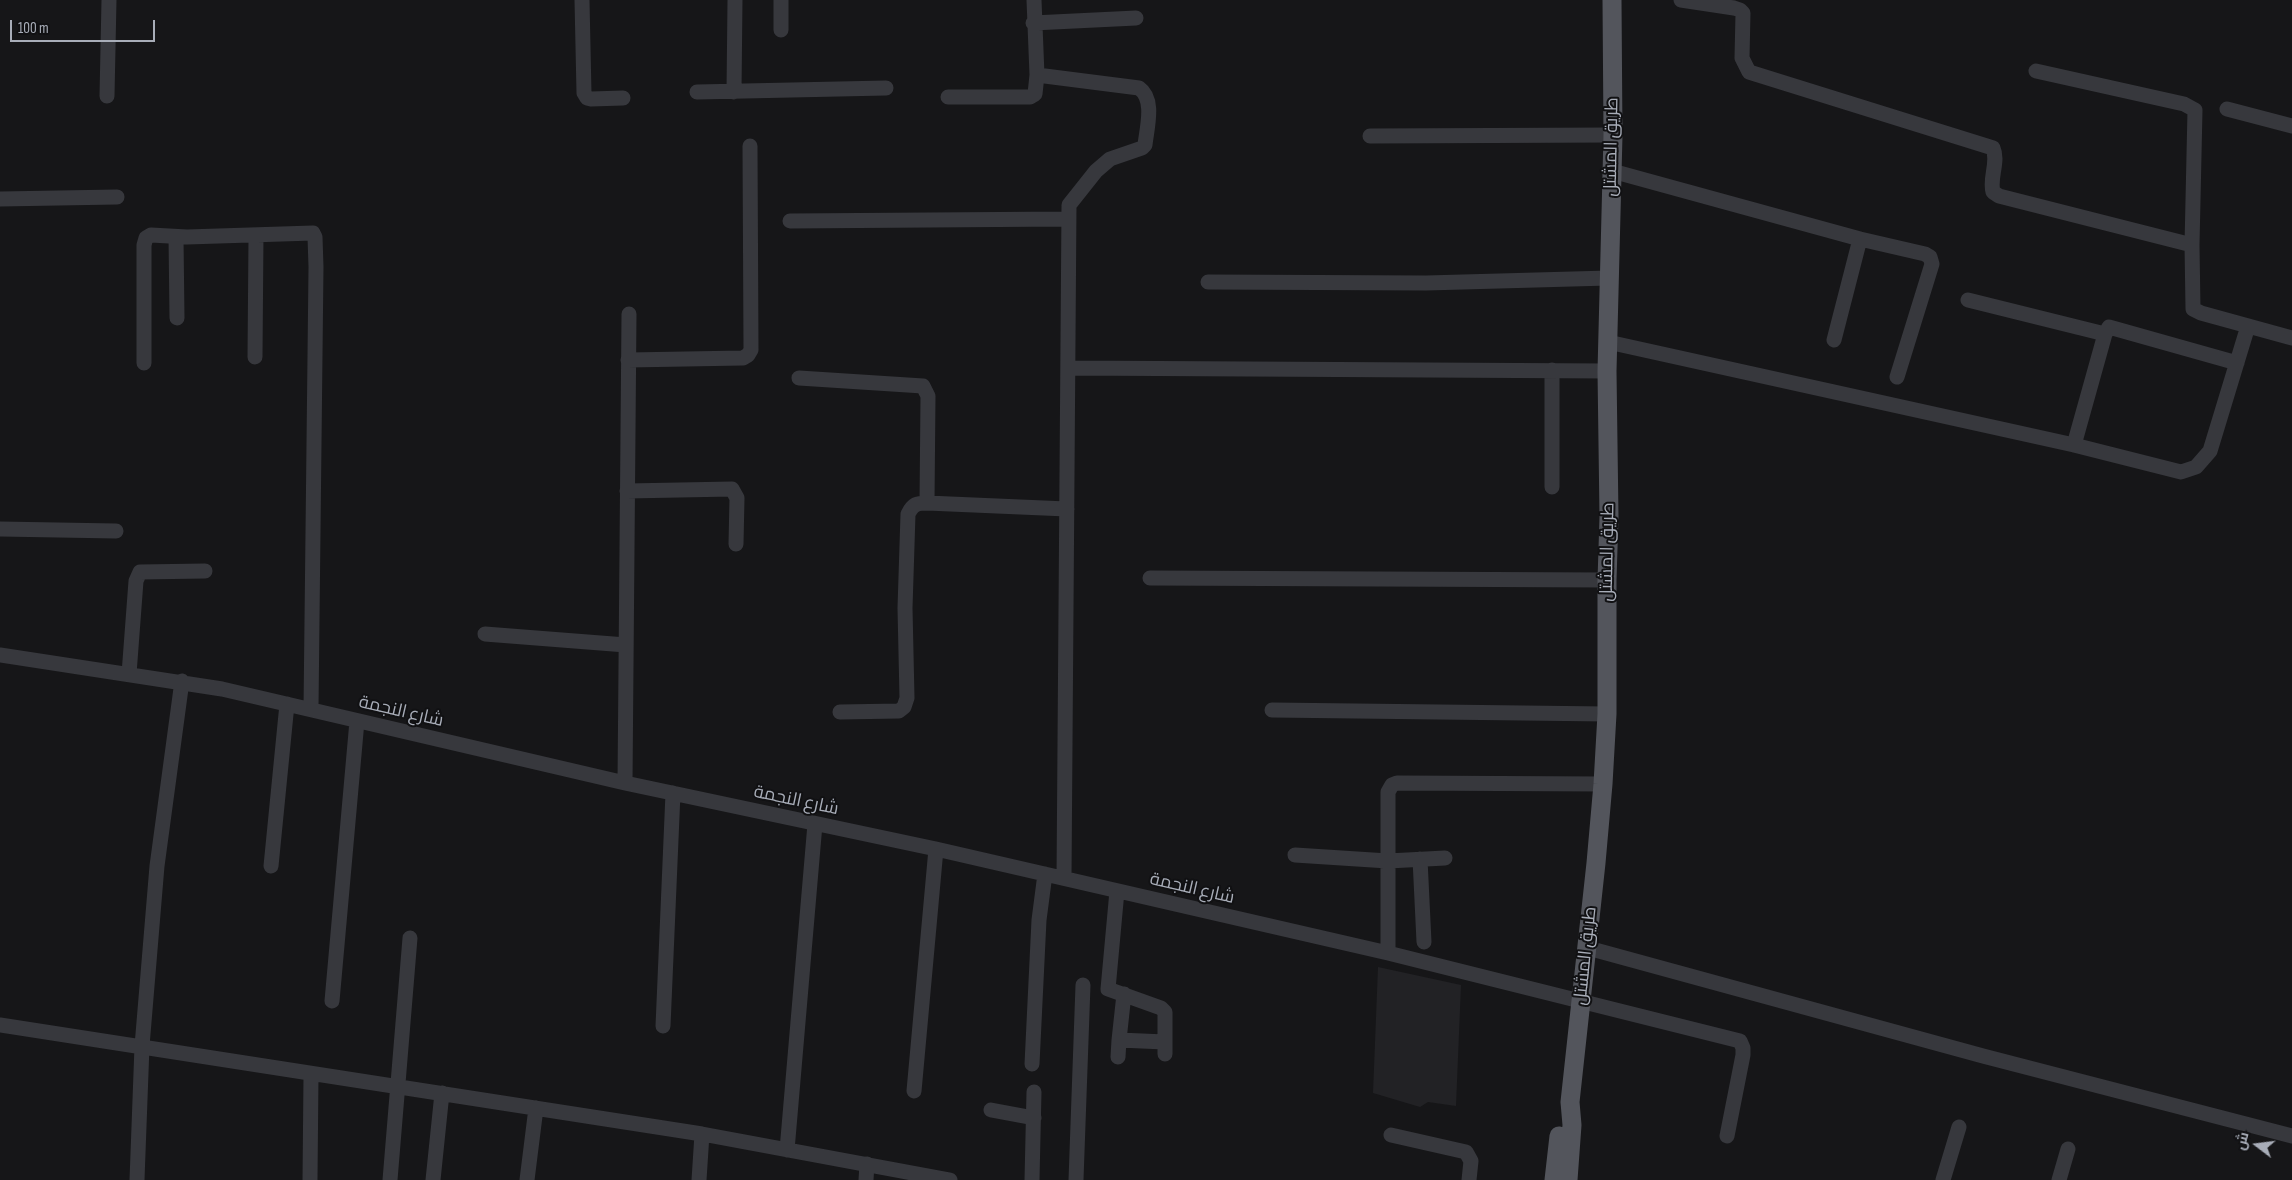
<!DOCTYPE html>
<meta charset="utf-8">
<style>
body{margin:0}
#map{position:relative;width:2292px;height:1180px;overflow:hidden;background:#161618;font-family:"Sofia Sans Condensed",Cairo,sans-serif}
canvas{display:block}
.north{position:absolute;left:2232px;top:1120px;width:50px;height:50px;-webkit-text-stroke:4px #111113;paint-order:stroke;rotate:285deg;font-size:14px;font-weight:700;line-height:20px;text-align:center;color:#a8adb8}
.north::after{content:'';display:block;margin:auto;width:18px;height:22px;background:#a8adb8;clip-path:polygon(50% 0,100% 100%,50% 72%,0 100%)}
.scale{position:absolute;left:10px;top:20px;width:145px;height:22px;box-sizing:border-box;border:2px solid #a8adb8;border-top:0;padding-left:6px;font-size:15px;line-height:18px;white-space:nowrap;color:#a8adb8;-webkit-text-stroke:4px #111113;paint-order:stroke}
</style>
<div id="map">
<canvas width="2292" height="1180"></canvas>
<div class="north">ش</div>
<div class="scale">100 m</div>
</div>
<script>
const c = document.querySelector('canvas').getContext('2d');
c.lineJoin = 'round';
function paint(path, color) { c.fillStyle = color; c.fill(path, 'evenodd'); }
function strokePath(path, color, width, dash) { c.strokeStyle = color; c.lineWidth = width; c.lineCap = dash ? 'butt' : 'round'; c.setLineDash(dash || []); c.stroke(path); }
function label(font, color, halo, rows, align = 'center') {
  c.font = font + ' "Sofia Sans Condensed",Cairo,sans-serif'; c.lineWidth = 4; c.setLineDash([]); c.textBaseline = 'middle'; c.strokeStyle = halo; c.fillStyle = color; for (const [text, x, y, turn = 0] of rows) {
    c.save(); c.translate(x, y); c.rotate((+turn || 0) * Math.PI / 180); c.textAlign = isNaN(turn) ? turn : align; if (halo) c.strokeText(text, 0, 0); c.fillText(text, 0, 0); c.restore();
  }
}
const built = new Path2D(`
 M1378,967L1461,985L1456,1106L1428,1102L1420,1107L1373,1093Z`);
const minor = new Path2D(`
 M582,0L584,93L587,98L591,99L623,98
 M1681,0L1734,8L1740,10L1743,13L1742,58L1749,72L1993,148C1999,162 1989,178 1993,192L1999,196L2192,245
 M1033,23L1136,18
 M781,30V0
 M2036,71L2184,104L2195,110L2192,245L2193,309L2201,313L2292,338
 M1037,75L1139,88C1155,99 1147,127 1145,145L1142,148L1110,159L1096,171L1069,205L1064,878
 M697,92L886,88
 M734,92L735,0
 M107,96L109,0
 M948,97H1030L1035,94L1037,75L1034,0
 M2227,109L2292,126
 M1370,136L1613,135
 M1612,171L1860,239L1925,254L1930,257L1932,264L1897,377
 M0,199L117,197
 M790,221L1067,219
 M176,237L177,318
 M1208,282L1426,283L1609,278
 M1968,300L2105,334
 M1834,340L1860,239
 M1608,342L2074,445L2181,472L2196,467L2210,451L2248,326
 M255,357L256,236
 M628,360L743,358L748,355L751,350L750,146
 M144,363V245L146,238L151,235L187,237L313,233L315,237L316,267L311,709
 M1068,368L1607,371
 M799,378L923,386L928,396L927,503
 M2074,445L2105,334L2109,327L2237,363
 M1552,487V370
 M627,491L732,489L737,498L736,544
 M0,529L116,531
 M1150,578L1607,580
 M485,634L626,645
 M0,655L222,689L625,783L936,849L1388,953L1740,1041L1743,1048V1055L1727,1136
 M129,674L136,581L140,572L205,571
 M1272,710L1607,714
 M840,712L899,711L904,707L907,698L905,608L908,514C913,504 917,503 927,503L1067,509
 M625,783L629,314
 M1295,855L1388,861L1445,858
 M1420,859L1424,942
 M271,866L287,704
 M1117,891L1108,989L1161,1008L1165,1012V1054
 M1588,948L1983,1056L2292,1136
 M1388,953V792L1392,785L1397,783L1603,784
 M332,1001L357,721
 M0,1025L702,1134L950,1180
 M663,1026L673,793
 M1119,1040L1124,994
 M1118,1057L1119,1040L1165,1042
 M1032,1064L1039,920L1045,874
 M914,1091L936,849
 M991,1110L1034,1118
 M1391,1135L1466,1152L1471,1161L1469,1180
 M787,1150L815,824
 M137,1180L142,1046L157,866L182,681
 M310,1180L311,1075
 M390,1180L410,938
 M433,1180L442,1093
 M527,1180L536,1108
 M699,1180L702,1134
 M866,1180L867,1164
 M1032,1180L1034,1092
 M1076,1180L1083,985
 M1943,1180L1959,1127
 M2059,1180L2068,1149`);
const major = new Path2D(`
 M1554,1180L1559,1136
 M1568,1180L1572,1125L1570,1102L1596,863L1603,784L1607,714V580L1609,517L1607,371L1613,135L1612,0`);
const streetNames = [
 ["طريق المشتل",1612,147,-89],
 ["طريق المشتل",1608,552,-89],
 ["شارع النجمة",401,712,13],
 ["شارع النجمة",796,801,12],
 ["شارع النجمة",1192,889,13],
 ["طريق المشتل",1586,956,-84]
];
paint(built, '#222225');
strokePath(minor, '#37383d', 15);
strokePath(major, '#53555c', 19);
label('18px', '#a8adb8', '#111113', streetNames);
</script>
